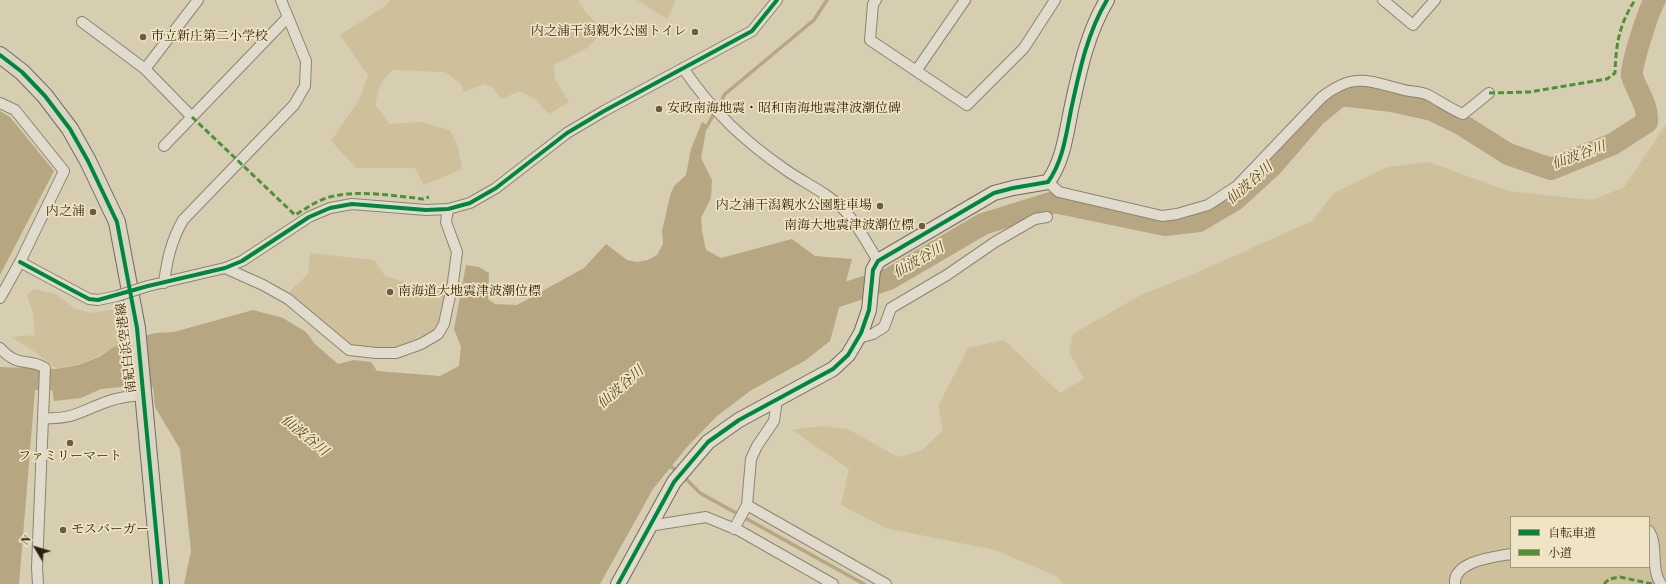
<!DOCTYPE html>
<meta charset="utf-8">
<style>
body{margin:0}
#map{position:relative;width:1666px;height:584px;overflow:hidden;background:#d7cdb1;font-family:"Libre Bodoni","Noto Serif JP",serif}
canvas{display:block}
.legend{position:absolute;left:1510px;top:516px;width:140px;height:52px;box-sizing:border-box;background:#efe4c3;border:1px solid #a29579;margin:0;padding:5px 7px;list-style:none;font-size:12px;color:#2f1e09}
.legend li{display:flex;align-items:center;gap:8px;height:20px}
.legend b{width:20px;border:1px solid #a29579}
.north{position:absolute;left:16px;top:528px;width:40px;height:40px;-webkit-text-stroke:3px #efe4c3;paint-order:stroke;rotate:308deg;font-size:11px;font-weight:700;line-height:16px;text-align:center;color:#2f1e09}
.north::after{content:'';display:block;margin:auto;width:14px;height:18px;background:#2f1e09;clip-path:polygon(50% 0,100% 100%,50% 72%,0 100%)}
</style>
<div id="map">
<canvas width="1666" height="584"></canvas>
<ul class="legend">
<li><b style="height:5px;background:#00873e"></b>自転車道</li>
<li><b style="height:5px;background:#4e9238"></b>小道</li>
</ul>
<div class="north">N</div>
</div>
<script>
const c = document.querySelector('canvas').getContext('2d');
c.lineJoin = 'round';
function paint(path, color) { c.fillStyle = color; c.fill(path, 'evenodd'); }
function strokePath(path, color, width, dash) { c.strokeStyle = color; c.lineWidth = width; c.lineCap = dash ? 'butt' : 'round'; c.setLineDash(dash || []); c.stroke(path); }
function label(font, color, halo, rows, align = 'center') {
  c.font = font + ' "Libre Bodoni","Noto Serif JP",serif'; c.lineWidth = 3.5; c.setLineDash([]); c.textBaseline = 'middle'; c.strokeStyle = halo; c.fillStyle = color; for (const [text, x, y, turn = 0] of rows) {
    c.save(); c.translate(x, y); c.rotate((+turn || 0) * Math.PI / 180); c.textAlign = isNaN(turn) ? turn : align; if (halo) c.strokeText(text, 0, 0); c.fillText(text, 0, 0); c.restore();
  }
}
const green = new Path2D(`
 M390,0H578L585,11L604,31L587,48L554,65L555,79L569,102L549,114L534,98L520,91L501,99L493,88L484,84L464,92L461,84L445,72L392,70L381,83L375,104L389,124L421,122L450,130L458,147L462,169L424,185L415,168H356L331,141L361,97L368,75L340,35L385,6Z
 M637,0H676L667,19Z
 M1666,124V584H1064L1056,576L995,550L885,528L841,505L849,469L792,430L821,426L848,429L898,457L921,451L943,430L938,406L968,348L1004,340L1060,393L1084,379L1069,352L1073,334L1143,294L1187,277L1312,221L1334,193L1387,167L1429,162L1508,191L1593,200L1624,187ZM1511,517H1649V567H1511Z
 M310,253L374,260L385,276L412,284H436L446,298L439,323L431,333L398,348L353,347L314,316L289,292L308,274Z
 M34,289L56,294L74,308L88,313L119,309L123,341C98,358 86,363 57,369L32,350L11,337L35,335L33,314L27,295Z`);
const water = new Path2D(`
 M0,111L10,117L54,171L0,275Z
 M702,122L707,125L701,158L712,180L711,198L701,218L702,231L706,250L721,258L792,239L815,256L852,259L830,341L806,360L750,391L717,416L687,447L653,489L600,584H184L191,551L180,449L155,407L153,387L131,386L101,389L81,398L54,401L52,390H35L19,584H0V367L57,369L78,365L99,357L123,341L156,333L174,332L253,310L283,318L306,332L315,344L338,364L354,360L371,362L377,371L440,376L459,366L461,347L454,329L466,265L479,267L489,273L488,299L495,304L517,305L584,268L606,244L627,260L637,262L648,260L657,255L663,244L662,231L670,196L674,186L686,175L691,149Z`);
const stream = new Path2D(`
 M706,128L725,94L814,20L827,0
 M668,465L679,472
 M684,477L700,493L864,584`);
const river = new Path2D(`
 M813,304L889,279L983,224L1054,202L1165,225L1199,221L1236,199L1271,167L1315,116L1341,95L1392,101L1432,110L1459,123L1508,154L1551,169L1613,144L1647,122C1648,104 1637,92 1632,76C1630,67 1649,9 1655,0`);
const street = new Path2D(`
 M876,0L873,4L870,40L967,105L1024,48L1055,0
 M1383,0L1413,25L1435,0
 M82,22L145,69L192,117
 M683,68C712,111 744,141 786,170C806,184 830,194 846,212C859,227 868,245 878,261
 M145,69L198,0
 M916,71L965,0
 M0,103L15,110L64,171L20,262L0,298
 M164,146L288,17
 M1048,182L1059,192L1162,216L1177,214L1208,205L1237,186L1322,97C1354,72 1368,81 1404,90C1411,92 1421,91 1428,95C1440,101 1450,109 1463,114L1489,93
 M20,262L89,299L98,300L117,296
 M225,268L263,285L288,299L349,350L376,353H396L421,344L438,334L444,324L453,282L457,252L446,222L448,209
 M164,283C167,260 171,241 183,220L294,105L305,86L306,61L281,0
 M148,286L225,268L242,261L309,217L330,208L352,204L426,210L448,209L470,203L496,188L567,133L604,111L752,31L777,0
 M858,338L873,334L884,327L891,308L947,275L995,242L1035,219L1047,217
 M0,348C19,369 28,357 45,368L37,568L38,584
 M43,418C74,420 82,410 109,401C120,397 131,396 143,395
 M747,505L886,584
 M649,526L706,517L740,531L833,584
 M734,529L747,505L751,459L757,446L774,421L777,400
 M1649,531C1659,546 1650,569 1661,584
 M1455,584C1453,561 1494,557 1511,554`);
const secondary = new Path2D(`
 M618,584L674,482L708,442L739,420L833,369L848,355L861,333L869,310L873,270L878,261L994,193L1013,188L1048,182C1063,161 1066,135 1071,110C1079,73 1087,33 1107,0`);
const primary = new Path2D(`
 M0,55L22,72L45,96L70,129L88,161L117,222L137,328L161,584`);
const streetBridge = new Path2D(`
 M117,296L148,286`);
const quiet = new Path2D(`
 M1489,93L1530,92L1607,79L1615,73C1616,44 1619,25 1635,0
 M192,117L295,215C307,208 319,199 334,196C360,190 396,196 423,199L429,197
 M1604,584L1609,579L1620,577L1652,584`);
const cycleway = new Path2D(`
 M0,55L22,72L45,96L70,129L88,161L117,222L137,328L161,584
 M20,262L70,289L89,299L98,300L148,286L225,268L242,261L309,217L330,208L352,204L426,210L448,209L470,203L496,188L567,133L604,111L752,31L777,0
 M618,584L674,482L708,442L739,420L833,369L848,355L861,333L869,310L873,270L878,261L994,193L1013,188L1048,182C1063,161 1066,135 1071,110C1079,73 1087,33 1107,0`);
const markers = [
 [695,32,4,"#6a5b44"],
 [143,37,4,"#6a5b44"],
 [659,109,4,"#6a5b44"],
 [880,206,4,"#6a5b44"],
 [93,212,4,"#6a5b44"],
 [922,226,4,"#6a5b44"],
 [390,292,4,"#6a5b44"],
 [70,443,4,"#6a5b44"],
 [63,530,4,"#6a5b44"]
];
const poiNames = [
 ["内之浦干潟親水公園トイレ",687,32],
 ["市立新庄第二小学校",151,37,"left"],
 ["安政南海地震・昭和南海地震津波潮位碑",667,109,"left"],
 ["内之浦干潟親水公園駐車場",872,206],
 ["内之浦",85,212],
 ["南海大地震津波潮位標",914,226],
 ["南海道大地震津波潮位標",398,292,"left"],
 ["ファミリーマート",70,457,"center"],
 ["モスバーガー",71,530,"left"]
];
const streetNames = [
 ["南紀白浜空港線",127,348,-97]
];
const waterNames = [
 ["仙波谷川",1579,156,-20],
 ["仙波谷川",1250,184,-41],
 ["仙波谷川",919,261,-30],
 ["仙波谷川",621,388,-41],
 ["仙波谷川",304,436,39]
];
paint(green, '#cec09a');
paint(water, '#b6a782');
strokePath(stream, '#b6a782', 3.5);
strokePath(river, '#b6a782', 22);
strokePath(street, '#8c8472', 12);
strokePath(secondary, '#746c5b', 16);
strokePath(primary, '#746c5b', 18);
strokePath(street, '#e0dbcc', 10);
strokePath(secondary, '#e0dbcc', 14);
strokePath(primary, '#dad4c4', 16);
strokePath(streetBridge, '#8c8472', 12, []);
strokePath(streetBridge, '#e0dbcc', 10);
strokePath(quiet, '#4e9238', 3, [6, 3]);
strokePath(cycleway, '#00873e', 4);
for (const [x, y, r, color] of markers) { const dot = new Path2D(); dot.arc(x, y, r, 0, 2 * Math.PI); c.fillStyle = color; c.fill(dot); strokePath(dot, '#efe4c3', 1.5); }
label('13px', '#2f1e09', '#efe4c3', poiNames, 'right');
label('13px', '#2f1e09', '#efe4c3', streetNames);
label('italic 14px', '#59482c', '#efe4c3', waterNames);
</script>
